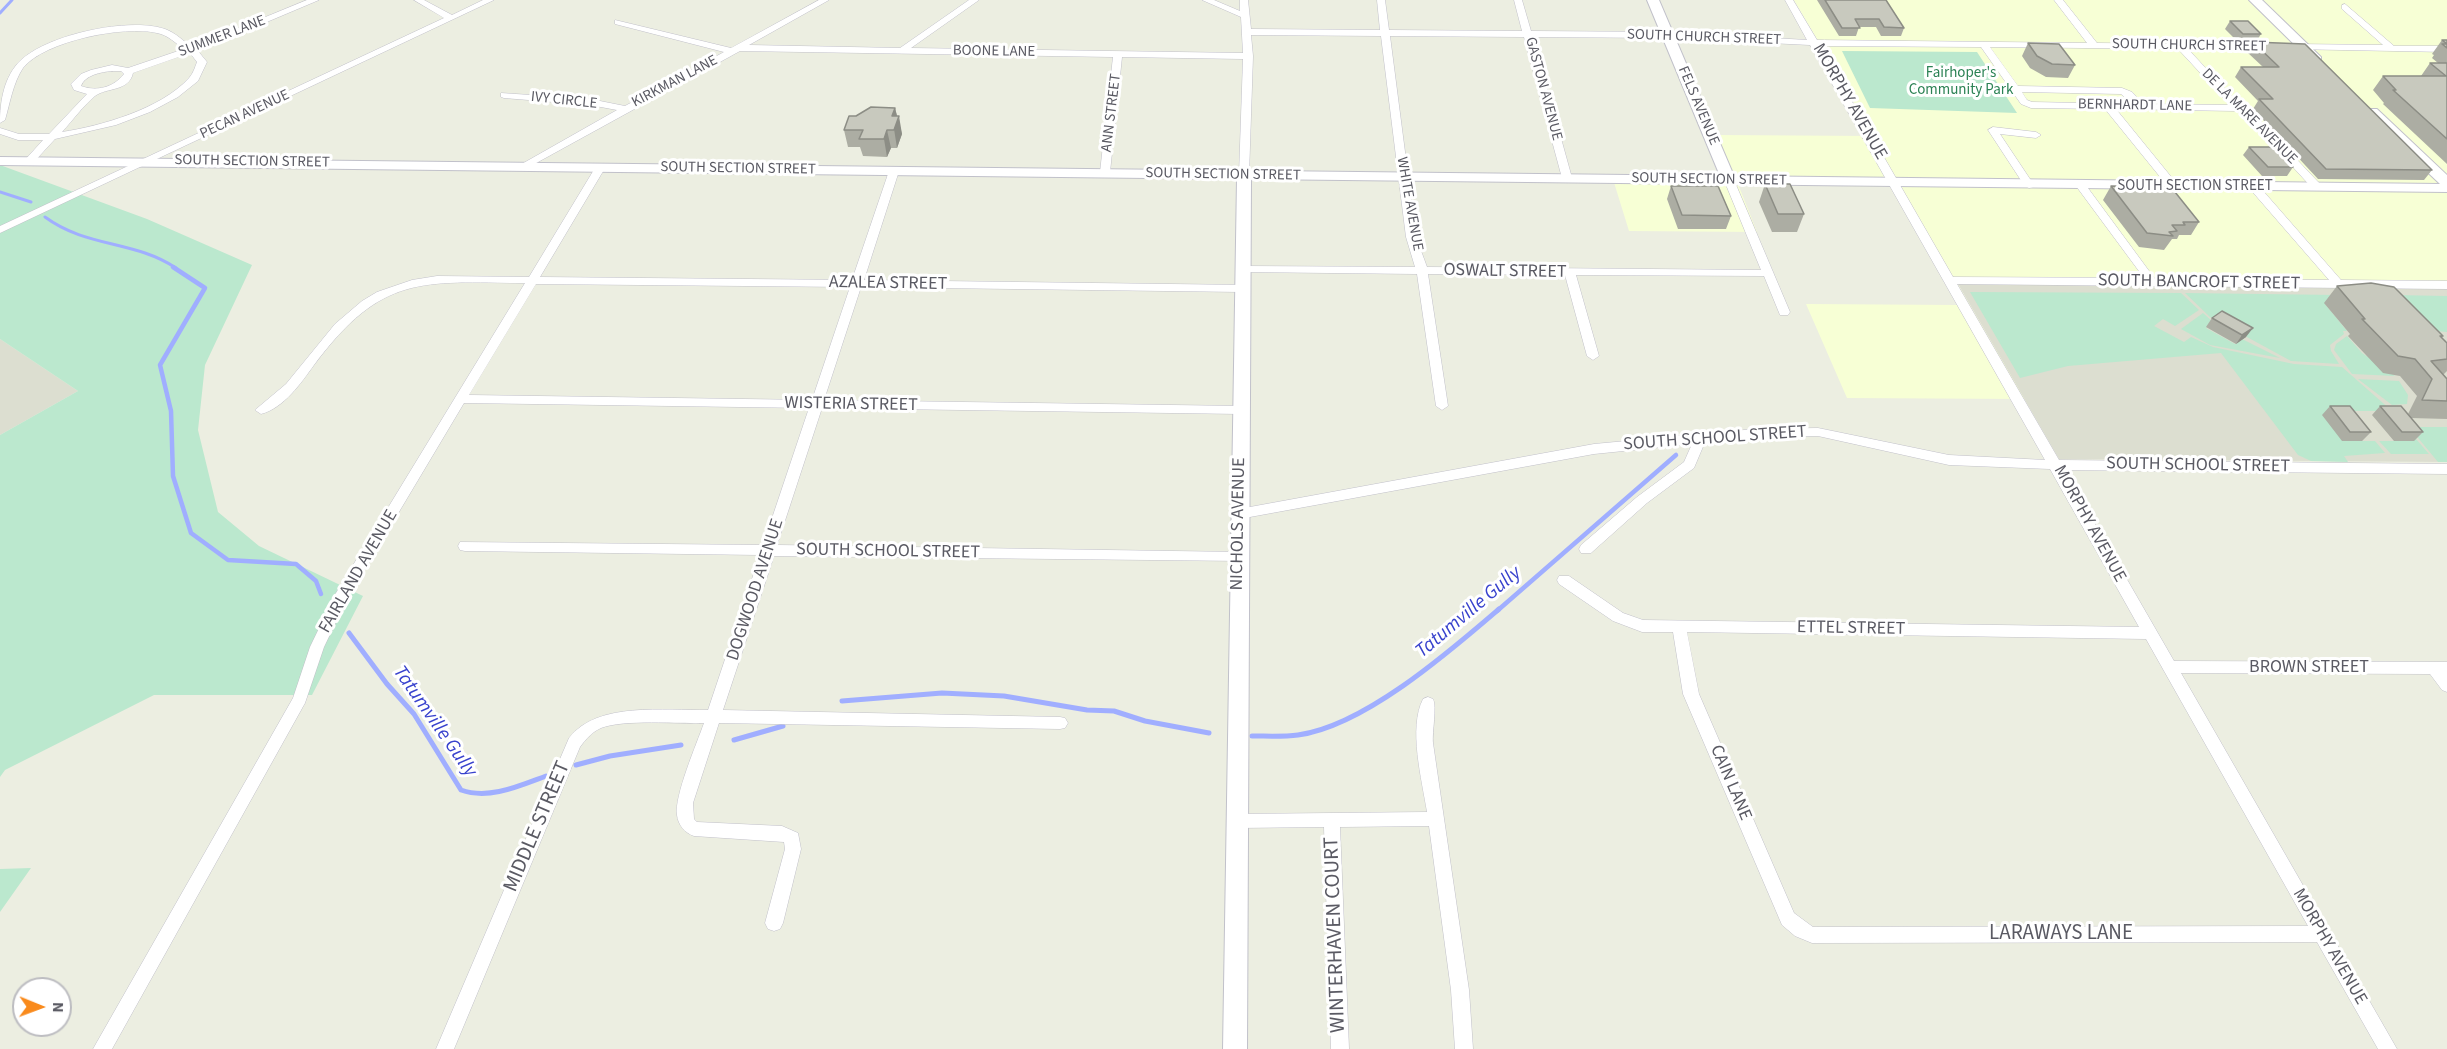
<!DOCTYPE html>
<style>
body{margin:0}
#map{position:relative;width:2447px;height:1049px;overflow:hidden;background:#eceee1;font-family:"Source Sans 3",sans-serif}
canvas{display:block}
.north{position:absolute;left:12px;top:977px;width:60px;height:60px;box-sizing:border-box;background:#fff;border:2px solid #bdbdc1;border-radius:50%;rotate:91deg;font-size:16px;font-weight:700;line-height:24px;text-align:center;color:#5a5a63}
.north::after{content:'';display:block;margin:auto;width:21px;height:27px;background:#f98a1c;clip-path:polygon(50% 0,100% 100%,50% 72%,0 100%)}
</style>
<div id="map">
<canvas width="2447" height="1049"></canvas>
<div class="north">N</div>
</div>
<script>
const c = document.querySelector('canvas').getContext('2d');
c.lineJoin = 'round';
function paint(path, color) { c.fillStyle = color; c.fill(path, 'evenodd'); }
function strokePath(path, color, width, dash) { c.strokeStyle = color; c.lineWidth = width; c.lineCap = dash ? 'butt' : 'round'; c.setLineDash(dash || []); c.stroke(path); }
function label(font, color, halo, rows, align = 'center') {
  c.font = font + ' "Source Sans 3",sans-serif'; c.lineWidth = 6; c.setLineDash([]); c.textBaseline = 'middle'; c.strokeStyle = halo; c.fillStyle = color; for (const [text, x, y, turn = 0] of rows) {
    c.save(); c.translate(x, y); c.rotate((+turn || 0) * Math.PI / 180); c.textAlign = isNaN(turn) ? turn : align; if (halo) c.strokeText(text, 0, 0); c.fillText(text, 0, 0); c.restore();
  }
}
const commercial = new Path2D(`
 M1794,0H2447V289L1957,283L2025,399L1847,398L1806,304L1958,305L1893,187L1738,184L1757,232L1629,231L1612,176L1735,177L1716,135L1874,136Z`);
const education = new Path2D(`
 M1957,282L2447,289V462L2059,459Z
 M0,339L78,391L0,435Z`);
const green = new Path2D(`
 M1842,51L1977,52L2017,113L1870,108Z
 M0,165L147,219L252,265L205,365L198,430L218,512L259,546L363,596L312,695H154L5,770L0,777V435L78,391L0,339Z
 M1970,292L2181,293L2199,310L2175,326L2163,319L2154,326L2184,342L2191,337L2213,347L2294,364L2342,367L2392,411H2337L2362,441H2375L2385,453L2344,456L2348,462L2311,461L2298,455L2221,353L2068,366L2020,378Z
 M2185,293L2339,295L2325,304L2347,331H2343L2344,334L2330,345L2331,351L2339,364L2291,361L2210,317Z
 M2394,295L2447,296V332L2435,331Z
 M2203,313L2213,322L2206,328L2235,344L2242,339L2280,358L2210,345L2181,329Z
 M2347,336L2362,353L2395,376L2352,374L2334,350L2336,344Z
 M2358,379L2399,381L2408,395L2407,404L2392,405Z
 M2409,427H2447V462H2438Z
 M2410,432L2429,454H2391L2379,441H2394Z
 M31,868L0,912V869Z`);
const streamFar2 = new Path2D(`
 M0,13L12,0
 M0,192L31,202
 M45,217C87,248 134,240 176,268`);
const streamFar1 = new Path2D(`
 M173,267L205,288L160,365L171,411L173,476L191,533L228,560L296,564L316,581L321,594
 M1497,611L1676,455`);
const stream = new Path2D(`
 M349,633L387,684L414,714L461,790C489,800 519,786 546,776
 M842,701L942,693L1004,696L1087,710L1114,711L1145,721L1209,733
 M1252,736C1267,736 1283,737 1298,735C1364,726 1449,652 1499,609
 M734,740L783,726
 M576,765L610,756L681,745`);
const street = new Path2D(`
 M307,0H319L198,51L207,62L198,81L178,97L150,112L116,125L55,139L33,163L29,164L24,161L43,140H18L0,134V128L19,134H49L87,94L74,90L71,84L81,74L91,70L112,65L128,68L184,49C175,43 168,35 157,33C125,25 44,41 23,68C13,83 10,103 5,120L0,123C0,101 4,76 21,60C49,34 130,17 165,29C176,33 183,41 192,47ZM190,53L197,62C195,67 193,74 189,78C161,109 101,126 62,132C73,120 83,106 95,96C107,87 129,92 133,73ZM112,71H121L124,74C114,87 97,92 81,86C85,75 101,72 112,71Z
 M414,0H424L452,15L483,0H494L0,233V226L444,18Z
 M819,0H829L749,45L900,48L969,0H979L911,48L1243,53L1241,17L1202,0H1214L1240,11V0H1248L1251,29L1380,30L1377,0H1385L1389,30L1522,31L1514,0H1522L1531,31L1668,32L1807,40L1785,0H1793L1817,40L2087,43L2054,0H2063L2097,43L2271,45L2273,47L2268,50L2188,49L2241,106L2252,112L2321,185V189H2313L2246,116L2236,111L2116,109L2177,184L2178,186L2173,189L2169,188L2105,109L2031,108L2021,104L1981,47L1820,46L1953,277L2144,278L2076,186L2081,183L2085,184L2155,279L2329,280L2250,189L2249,187L2254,184L2258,185L2341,280L2447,281V289L1957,284L2059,460L2447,464V474L2064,470L2174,661L2447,662V692L2442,690L2430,674L2181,673L2397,1049H2378L2317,942L1812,943L1795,936L1782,925L1683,694L1673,632H1642L1613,621L1559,584L1557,580L1559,576H1569L1623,613L1643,620L2139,627L2050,469L1949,465L1818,436L1755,437L1705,442L1694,468L1647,503L1591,553H1581L1579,549L1581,545L1637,497L1684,462L1692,444L1594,454L1239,519L1234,517L1232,514L1239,509L1594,444L1755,429L1818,428L1949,455L2045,460L1810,45L1668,38L1533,37L1572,178L1567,181L1562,178L1524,37L1390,36L1416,237L1427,267L1761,270L1724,180L1729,177L1734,180L1790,312L1788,315H1780L1764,276L1576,275L1599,356L1593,360L1587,356L1565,275L1428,274L1448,406L1442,410L1436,406L1417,274L1243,272L1237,269L1243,266L1415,267L1406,237L1381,36L1251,35L1253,56L1249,175L1244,178L1239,175L1243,59L1122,57L1110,172L1105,175L1100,172L1113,57L740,51L529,167H521L520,165L617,110L590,105L504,98L501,97V93L590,99L625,106L724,52L615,24V20L731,48ZM1990,47L2178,49L2230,105L2143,104L2132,92L2122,88L2018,86ZM2022,92L2121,94L2132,104L2032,102L2027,100ZM1687,632L2146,639L2308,926L1813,927L1794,913L1699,694Z
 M2345,4L2394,46H2447V52L2290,49L2288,47L2293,44L2383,45L2342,9V5Z
 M1993,127L2036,132L2041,135L2036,138L2000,134L2034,185L2033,187L2029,188L2024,185L1988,130Z
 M600,165L605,168L540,277L852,280L889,171L894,168L899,171L864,280L1246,285L1248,288L1242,292L861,287L824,400L1241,406L1247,410L1241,414L822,408L777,545L1239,552L1244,553L1246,557L1244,561L774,556L723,710L1060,717L1065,718L1068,723L1065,728L1060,729L719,723L693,803L694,819L697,822L782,826L798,833L801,849L783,923L780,929L774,931L768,929L765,923L785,849L784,842L694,836C685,833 678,825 677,815C674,796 697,743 704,723C678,724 624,719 601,728C592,732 586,739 580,747L454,1049H436L569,738C597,701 665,711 708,710L760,555L465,551L460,550L458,546L460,542L763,545L809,408L464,403L347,599L324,647L305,703L112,1049H93L293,698L310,647L336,593L525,283C421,282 382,274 314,365C301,383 284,408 261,414L255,410L286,384L335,324L362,301L377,292L412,280L437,276L529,277L595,168ZM536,284L850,287L812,400L469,395Z
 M1428,697L1433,699C1437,706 1432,732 1433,743L1469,990L1473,1049H1455L1451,990L1429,826L1340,827L1349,1049H1331L1324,827L1237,828L1231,826L1229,821L1231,816L1237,814L1427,812C1422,780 1408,728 1423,699Z`);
const secondary = new Path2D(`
 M1647,0H1659L1734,176L2440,184L2367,115V109H2377L2447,175V192L1251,179L1247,1049H1223L1237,179L0,165V157L1720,176Z
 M2249,0H2262L2321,57V63H2313Z`);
const wall = new Path2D(`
 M1817,0H1886L1904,28L1901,36H1881L1876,27H1859L1856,36H1839Z
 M2230,21L2261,34L2256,42L2432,170L2424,180L2318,179L2253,109L2258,101L2235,77L2241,67H2263L2247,52L2253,42H2238L2225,29Z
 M2442,40H2447V164L2383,104L2384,103L2373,90L2383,76H2421L2430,63H2438L2432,58L2434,55L2432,54Z
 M2028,43L2075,65L2068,78L2046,77L2030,68L2022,56Z
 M895,108L902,134L897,148H891L887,157L863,156L860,147H848L844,130L856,116Z
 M2249,147L2293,167L2287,176H2262L2243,155Z
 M1765,184L1804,214L1797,232H1772L1759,202Z
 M1671,186L1731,216L1726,229H1678L1667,199Z
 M2111,186L2199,222L2191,235H2179L2177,239H2172L2164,250L2139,247L2103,200Z
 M2337,286L2443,336L2442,338L2447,343V371L2443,375L2447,379V419L2411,418L2423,432L2414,441H2394L2372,415L2380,406L2408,414L2417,396L2400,376L2383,373L2348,336L2350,334L2324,303Z
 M2212,318L2246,337L2236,344L2206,327Z
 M2330,406L2371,432L2362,441H2342L2322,415Z`);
const shadedWall = new Path2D(`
 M895,108L898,120L899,116L902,134L897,148L892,116Z
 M887,130L891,148L887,157L884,139Z
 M2253,328L2246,337L2236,344L2242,335Z`);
const building = new Path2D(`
 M1825,0H1886L1904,28L1884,27L1879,19H1855L1860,28H1842Z
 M2230,21H2248L2261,34H2243Z
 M2442,40H2447V48L2442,44H2447Z
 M2253,42L2305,44L2432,170L2326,169L2259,99H2273L2241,67H2279Z
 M2028,43L2059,44L2075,65L2052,64L2037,56Z
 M2430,63H2447V139L2393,90H2396L2383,76H2446Z
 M871,107L895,108L892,116H899L894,130H887L884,139H859L863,130H844L849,116H856Z
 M2249,147H2273L2293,167H2268Z
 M1765,184H1790L1804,214H1778Z
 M1671,186H1718L1731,216L1682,215Z
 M2111,186L2171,187L2199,222H2183L2185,225H2172L2177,231L2169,232L2173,236L2147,233Z
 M2371,283L2394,287L2443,336H2440L2447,343V359L2431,361L2447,379V401L2422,400L2432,379L2415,359L2398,356L2362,319H2365L2337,286Z
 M2222,311L2253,328L2242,335L2212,318Z
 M2330,406H2350L2371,432H2350Z
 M2380,406H2401L2423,432H2402Z`);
const farStreetnames = [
 ["SUMMER LANE",222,37,-21],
 ["SOUTH CHURCH STREET",1704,38,2],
 ["SOUTH CHURCH STREET",2189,46,1],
 ["BOONE LANE",994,52,1],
 ["KIRKMAN LANE",675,82,-28],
 ["GASTON AVENUE",1543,89,75],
 ["IVY CIRCLE",564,101,6],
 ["FELS AVENUE",1698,106,67],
 ["BERNHARDT LANE",2135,106,1],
 ["ANN STREET",1112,113,-83],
 ["PECAN AVENUE",245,115,-25],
 ["DE LA MARE AVENUE",2249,117,45],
 ["SOUTH SECTION STREET",252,162,1],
 ["SOUTH SECTION STREET",738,169,1],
 ["SOUTH SECTION STREET",1223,175,1],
 ["SOUTH SECTION STREET",1709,180,1],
 ["SOUTH SECTION STREET",2195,187],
 ["WHITE AVENUE",1409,204,80]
];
const farParknames = [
 ["Fairhoper's",1961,74],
 ["Community Park",1961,91]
];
const streetNames = [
 ["MORPHY AVENUE",1849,102,60],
 ["OSWALT STREET",1505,272,1],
 ["SOUTH BANCROFT STREET",2199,283,1],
 ["AZALEA STREET",888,284,1],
 ["WISTERIA STREET",851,405,1],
 ["SOUTH SCHOOL STREET",1715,439,-4],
 ["SOUTH SCHOOL STREET",2198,466,1],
 ["NICHOLS AVENUE",1239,524,-89],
 ["MORPHY AVENUE",2089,524,61],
 ["SOUTH SCHOOL STREET",888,552,1],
 ["FAIRLAND AVENUE",359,572,-60],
 ["DOGWOOD AVENUE",756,590,-72],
 ["ETTEL STREET",1851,629,1],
 ["BROWN STREET",2309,668],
 ["CAIN LANE",1730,783,67],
 ["MORPHY AVENUE",2329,947,60]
];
const waterNames = [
 ["Tatumville Gully",1469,613,-40],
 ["Tatumville Gully",434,722,55]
];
const nearStreetnames = [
 ["MIDDLE STREET",538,827,-67],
 ["LARAWAYS LANE",2061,934],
 ["WINTERHAVEN COURT",1336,935,-92]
];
paint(commercial, '#f7ffd5');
paint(education, '#dcded0');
paint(green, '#bbe8ce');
strokePath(streamFar2, '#a0aeff', 3);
strokePath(streamFar1, '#a0aeff', 4.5);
strokePath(stream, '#a0aeff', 5);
strokePath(street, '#c1c0c9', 1);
strokePath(secondary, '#c1c1ca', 2);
paint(street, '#fff');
paint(secondary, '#fff');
paint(wall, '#acada3');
paint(shadedWall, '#8c8d85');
paint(building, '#c8c9be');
strokePath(building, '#8c8d85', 1.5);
label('15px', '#5a5a63', '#fff', farStreetnames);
label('15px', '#2b8254', '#fff', farParknames);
label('18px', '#5a5a63', '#fff', streetNames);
label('italic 20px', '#3842cd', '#fff', waterNames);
label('21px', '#5a5a63', '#fff', nearStreetnames);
</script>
